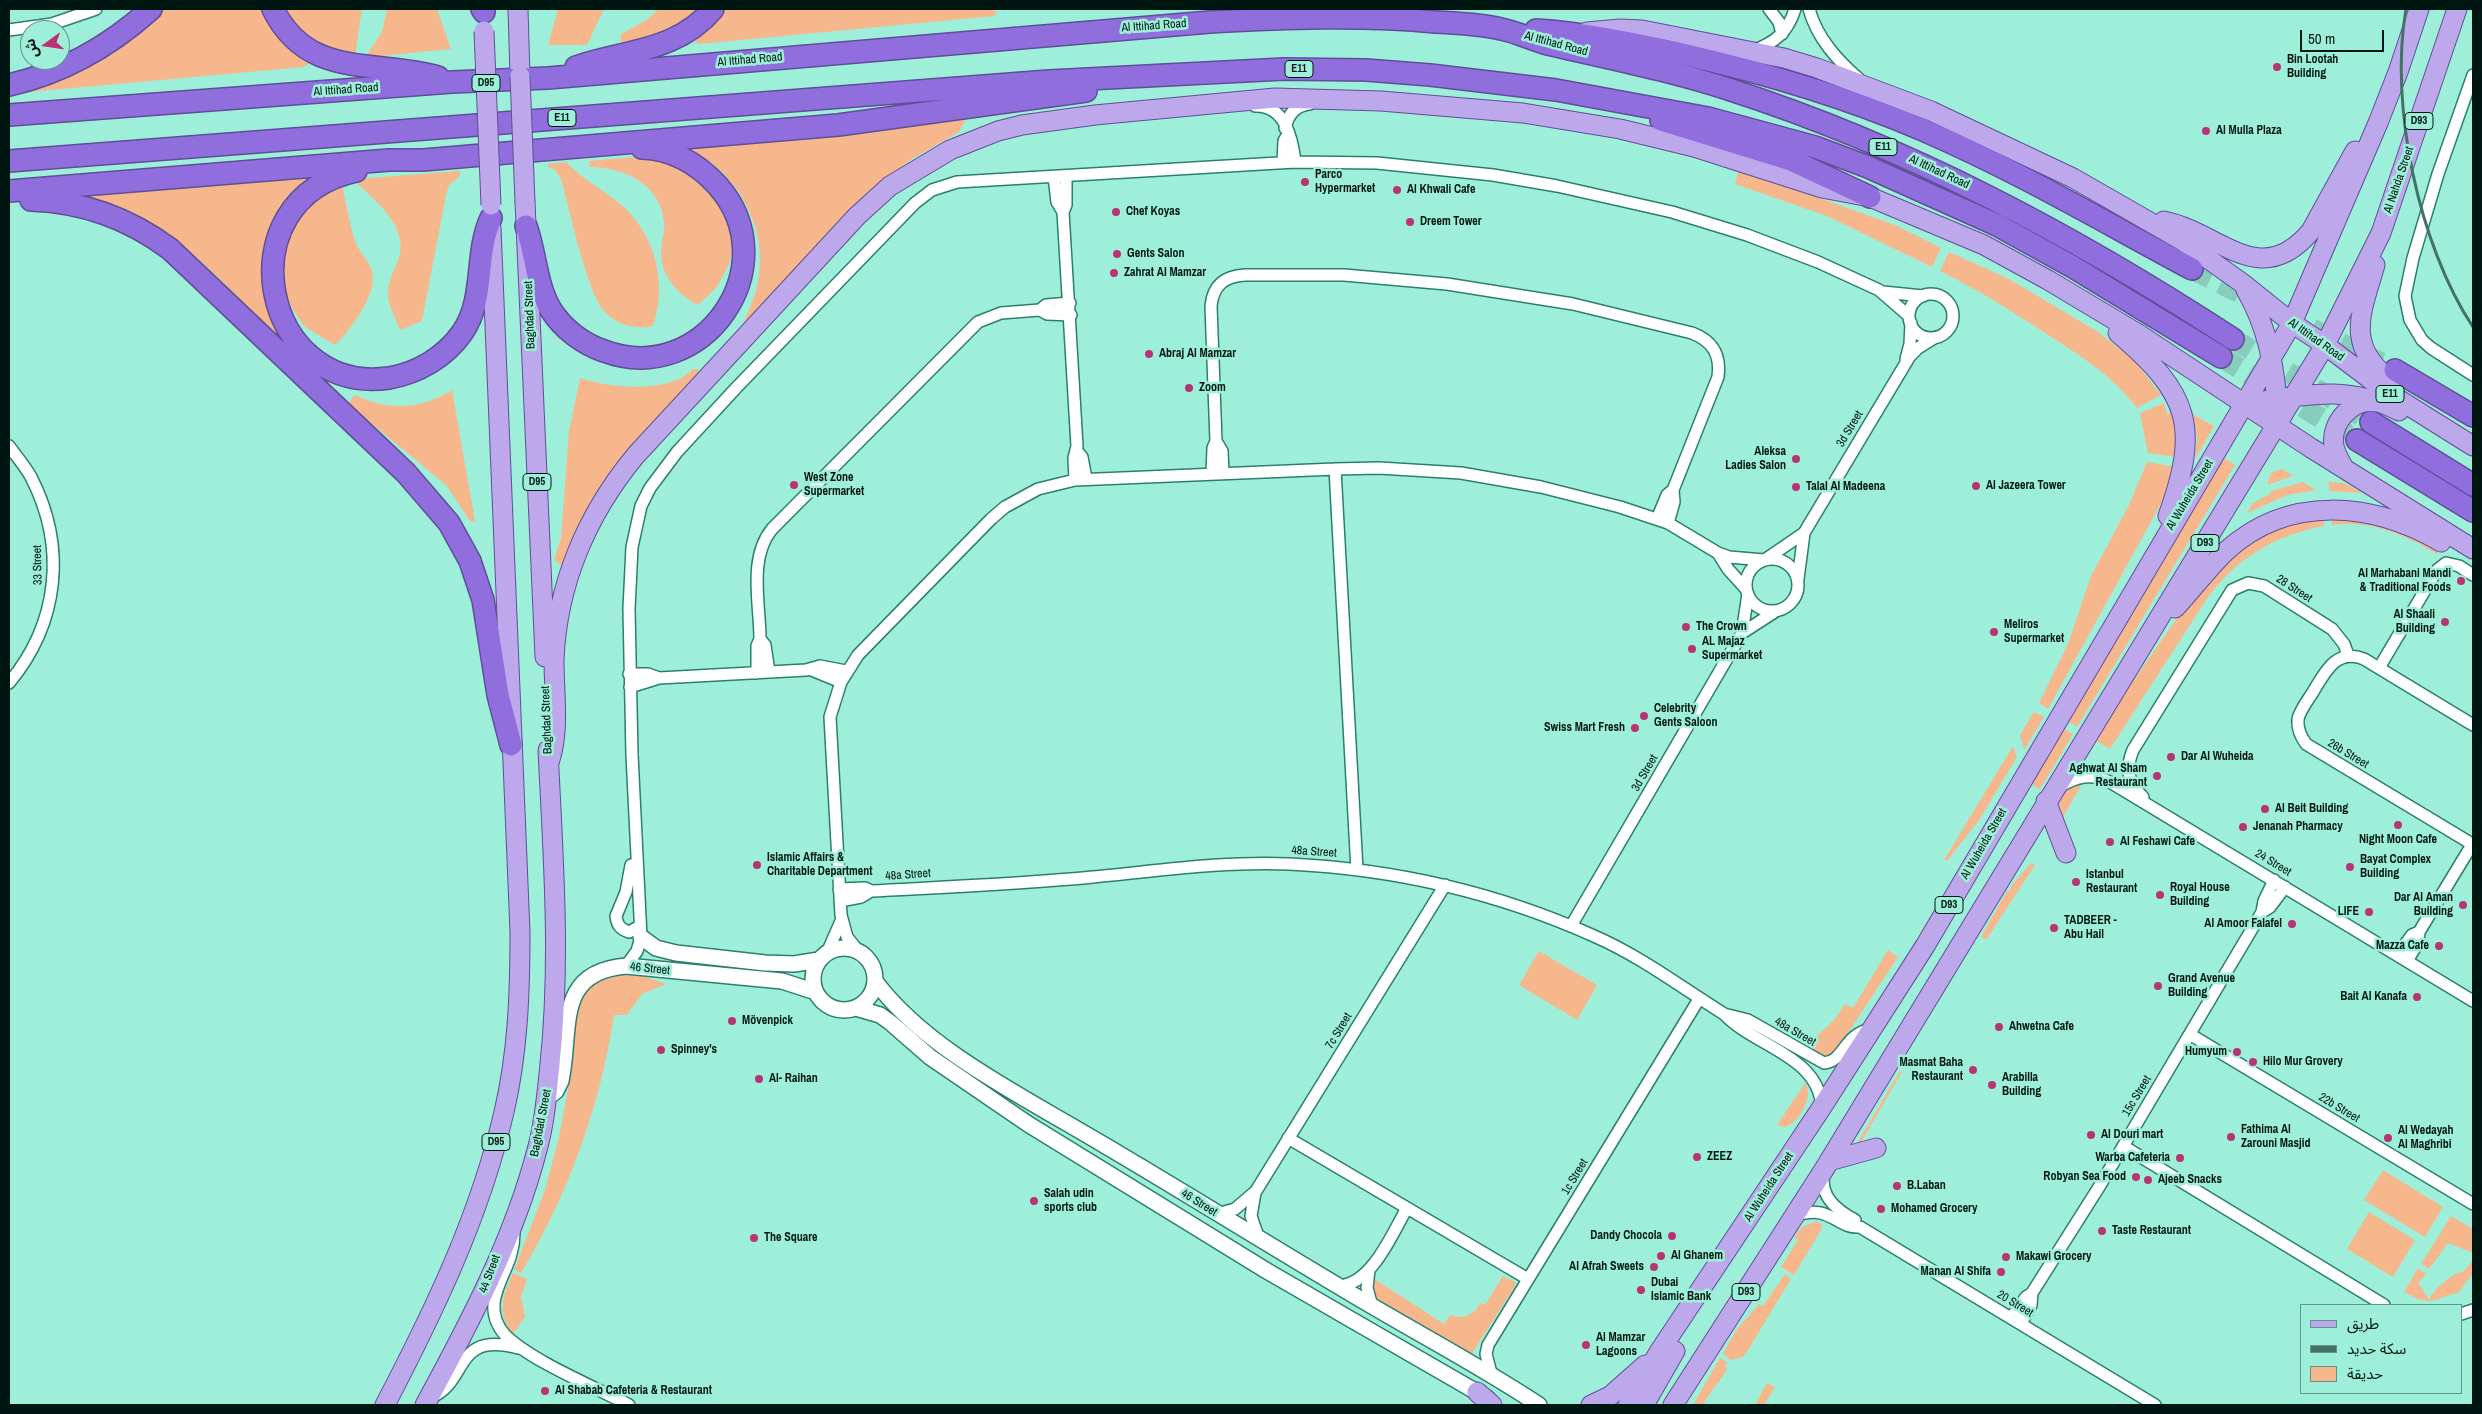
<!DOCTYPE html>
<meta charset="utf-8">
<style>
body{margin:0}
#map{position:relative;width:2482px;height:1414px;overflow:hidden;background:#9eefd9;font-family:"Archivo Narrow","Noto Sans Arabic",sans-serif}
canvas{display:block}
.frame{position:absolute;inset:0;border:10px solid #001610;pointer-events:none}
.legend{position:absolute;left:2300px;top:1304px;width:162px;height:90px;box-sizing:border-box;background:#9eefd9;border:1px solid #5f9889;margin:0;padding:6px 9px;list-style:none;font-size:15px;color:#001610}
.legend li{display:flex;align-items:center;gap:10px;height:25px}
.legend b{width:25px;border:1px solid #5f9889}
.north{position:absolute;left:20px;top:20px;width:50px;height:50px;box-sizing:border-box;background:#9eefd9;border:1px solid #5f9889;border-radius:50%;rotate:256deg;font-size:14px;font-weight:700;line-height:20px;text-align:center;color:#001610}
.north::after{content:'';display:block;margin:auto;width:18px;height:22px;background:#b83274;clip-path:polygon(50% 0,100% 100%,50% 72%,0 100%)}
.scale{position:absolute;left:2300px;top:30px;width:84px;height:22px;box-sizing:border-box;border:2px solid #001610;border-top:0;padding-left:6px;font-size:15px;line-height:18px;white-space:nowrap;color:#001610;-webkit-text-stroke:4px #9eefd9;paint-order:stroke}
</style>
<div id="map">
<canvas width="2482" height="1414"></canvas>
<div class="frame"></div>
<ul class="legend">
<li><b style="height:6px;background:#bca8eb"></b>طريق</li>
<li><b style="height:6px;background:#437366"></b>سكة حديد</li>
<li><b style="height:14px;background:#f6b78c"></b>حديقة</li>
</ul>
<div class="north">ش</div>
<div class="scale">50 m</div>
</div>
<script>
const c = document.querySelector('canvas').getContext('2d');
c.lineJoin = 'round';
function paint(path, color) { c.fillStyle = color; c.fill(path, 'evenodd'); }
function strokePath(path, color, width, dash) { c.strokeStyle = color; c.lineWidth = width; c.lineCap = dash ? 'butt' : 'round'; c.setLineDash(dash || []); c.stroke(path); }
function label(font, color, halo, rows, align = 'center') {
  c.font = font + ' "Archivo Narrow",sans-serif'; c.lineWidth = 5; c.setLineDash([]); c.textBaseline = 'middle'; c.strokeStyle = halo; c.fillStyle = color; for (const [text, x, y, turn = 0] of rows) {
    c.save(); c.translate(x, y); c.rotate((+turn || 0) * Math.PI / 180); c.textAlign = isNaN(turn) ? turn : align; if (halo) c.strokeText(text, 0, 0); c.fillText(text, 0, 0); c.restore();
  }
}
const green = new Path2D(`
 M163,9H263L299,56L309,63L304,67L29,92L28,88L153,18Z
 M283,9H362L355,56C324,50 301,34 283,9Z
 M387,9H437L451,49L370,57L368,53L382,32Z
 M558,9H604L587,45H548Z
 M659,9H699C681,31 650,38 624,43L621,42V34L645,21Z
 M724,9H990L997,12L994,16L699,44L693,40Z
 M966,119L959,132L912,159L851,208L747,324L744,322C750,307 757,292 759,275C766,225 737,174 693,151L692,148L807,139Z
 M646,156L658,157L702,180L726,213L733,242L730,262L717,287L698,305C678,295 660,275 661,251C661,242 665,233 664,224C662,185 624,167 590,167L589,161Z
 M566,162C582,179 601,188 618,202C655,232 668,282 653,326C635,330 617,325 604,311C587,292 569,208 561,179L555,170L548,167V164Z
 M1739,169L1895,225L1941,248L1932,267L1827,216L1735,184Z
 M460,171V176L449,185L446,195L422,321L400,330C396,319 388,306 388,294C388,268 410,258 396,228C388,210 370,196 356,182V179Z
 M305,176L310,180C299,193 285,206 276,221C253,254 265,298 278,332L274,335C222,283 169,216 93,200V195Z
 M342,183C346,202 349,222 355,241C359,252 369,260 372,271C378,295 350,330 335,345L305,327L293,310L285,293L282,261L291,230L315,200Z
 M1949,252L2009,279L2098,332L2134,360L2161,395L2137,408C2111,374 2078,354 2042,331C2009,309 1976,289 1940,271Z
 M693,369H697L700,372L569,551L561,565L554,560L561,538L569,431L580,378C607,387 654,392 681,378C685,376 689,372 693,369Z
 M452,390L475,521L471,522L468,518L446,485L348,404L355,395C388,411 421,410 452,390Z
 M2164,403L2167,414L2172,412L2176,434L2177,457L2148,453L2140,413Z
 M2192,414L2214,426L2195,459L2197,437Z
 M2224,458L2235,465L2077,727L2068,721Z
 M2147,462L2175,467L2164,498L2048,709L2039,703L2068,644L2091,576L2129,505Z
 M2282,469L2293,476L2267,485L2271,473Z
 M2303,482L2316,490L2287,495L2247,513L2252,504L2271,493V491Z
 M2328,482L2344,483L2363,493L2330,491Z
 M2331,515L2358,516L2440,548L2437,554C2403,534 2372,520 2332,525Z
 M2323,516L2324,526C2276,535 2238,557 2208,597L2110,749L2093,739L2193,595L2218,566L2267,531Z
 M2034,712L2044,717L2024,750L2020,735Z
 M2064,729L2073,734L2040,789L2031,784Z
 M2013,746L2017,757L1979,820L1947,861L1944,860Z
 M2079,784H2082L2059,824C2056,806 2060,790 2079,784Z
 M2031,863L2035,865L1986,940L1981,937L2007,891H2010L2011,886Z
 M1888,950L1898,957L1834,1054L1827,1059L1811,1050L1813,1040L1835,1019L1845,1004L1853,1008Z
 M1539,951L1597,985L1577,1020L1519,985Z
 M620,974L646,977L666,984L642,994L627,1015H614C600,1107 569,1193 521,1273L514,1270L545,1190L559,1137L568,1089L579,1000L591,985Z
 M1903,1070L1859,1146L1856,1145L1900,1071Z
 M1805,1083C1815,1095 1799,1123 1785,1127L1777,1125Z
 M2383,1170L2443,1207L2425,1237L2364,1200Z
 M2369,1212L2415,1240L2393,1277L2347,1249Z
 M2451,1216L2473,1229V1253L2448,1243L2429,1269L2421,1264Z
 M1817,1221L1822,1225L1821,1230L1794,1275L1781,1267L1798,1240L1794,1237L1802,1227Z
 M2473,1260V1273L2459,1292L2432,1301L2420,1300L2404,1292L2418,1268L2426,1274L2418,1283L2429,1299L2438,1287L2453,1275L2464,1271Z
 M513,1273L527,1279L521,1297L525,1317L513,1334C496,1313 503,1295 513,1273Z
 M1785,1274L1791,1279L1748,1350L1743,1357L1730,1360L1723,1353L1737,1329L1759,1304L1763,1306Z
 M1503,1276L1517,1283L1471,1355L1375,1301L1371,1291L1373,1278L1444,1324L1450,1315C1463,1320 1474,1315 1480,1303L1485,1305Z
 M1720,1358L1728,1363L1725,1366L1727,1370L1702,1405H1693Z
 M1767,1383L1775,1387L1764,1405H1755Z`);
const motorwayTunnel = new Path2D(`
 M2192,269L2262,304
 M2312,329L2381,363
 M2233,339L2371,422
 M2221,357L2357,440`);
const minor = new Path2D(`
 M1769,9L1779,22L1782,34
 M1809,9C1817,38 1837,60 1859,79
 M9,30L52,24L96,9
 M1752,51C1775,43 1788,32 1795,9
 M2473,75L2438,174L2413,258L2405,296L2410,320L2422,340L2431,348L2473,375
 M1255,106C1285,105 1292,137 1295,162
 M1285,128C1288,115 1295,105 1310,104
 M1283,162L1284,141L1288,134
 M1054,177L1057,202L1063,212
 M1066,177V205L1063,212L1077,446L1074,458L1075,480
 M1883,292L1923,296
 M1909 316a22 22 0 1 1 44 0a22 22 0 1 1-44 0Z
 M1040,310L1047,314L1071,315
 M1906,359L1910,344L1911,323
 M9,446C16,456 25,466 31,477C67,547 59,623 9,683
 M1077,451L1082,457L1086,479
 M1335,469L1357,870
 M1223,473L1222,451L1216,441L1211,306C1213,286 1224,276 1245,275H1344L1447,284L1573,304L1692,333C1713,341 1721,355 1718,377L1673,490L1667,495L1657,519
 M1212,474L1213,448L1216,441
 M1668,523L1674,502L1673,490
 M1718,553L1728,569L1746,589
 M1746 585a26 26 0 1 1 52 0a26 26 0 1 1-52 0Z
 M1766,559L1804,533L1910,356L1918,348L1934,338
 M1798,579L1804,533
 M1742,633L1776,611
 M760,639L765,645L769,672
 M2379,668L2437,570L2446,563L2459,566L2473,575
 M809,669L841,682
 M757,673V646L760,639C760,604 748,558 772,529L978,322L1001,313L1040,310L1046,305L1070,303
 M629,674H648L659,678
 M630,687L659,678L806,670L820,666L846,671
 M2059,787C2077,776 2091,773 2110,782L2473,1001
 M2143,797C2128,783 2125,769 2133,750L2232,590L2248,583L2264,586L2332,629L2344,644L2348,655
 M2472,844L2306,744C2301,737 2297,729 2298,719C2300,710 2308,700 2313,692C2325,672 2336,648 2364,659L2473,725
 M631,865L626,892L616,916C617,925 620,929 629,932L640,926
 M839,889L865,888L871,891C945,887 1020,884 1093,877C1158,871 1224,861 1289,864C1395,869 1498,893 1594,936C1640,956 1681,987 1724,1014C1755,1047 1818,1055 1822,1107
 M840,901L861,897L871,891
 M2262,912L2264,901L2274,880
 M1571,926L1742,633L1748,594
 M859,952L847,937L841,915L830,717L841,682L858,655L991,519L1005,507L1038,489L1075,480L1335,469L1379,468L1461,473L1541,487L1620,507L1668,523L1718,553L1729,557L1764,560
 M827,953L841,921
 M2397,955L2412,935L2419,932
 M2407,961L2418,943L2419,932L2473,843
 M626,966L637,951L641,937L632,755L629,609L632,547L641,506L650,488L677,452L736,388L915,203L932,190L957,182L1295,162L1377,163L1493,175L1557,186L1672,212L1747,235L1818,262L1879,290L1909,316
 M1724,1014L1748,1020L1824,1063C1845,1061 1843,1034 1872,1029
 M2191,1035L2473,1204
 M1288,1138L1528,1279
 M2123,1146L2384,1305
 M1824,1173C1819,1196 1836,1210 1855,1220
 M1255,1193L1251,1216L1259,1239
 M1217,1214L1235,1209L1256,1191L1445,885
 M1795,1216C1831,1203 1836,1229 1860,1227L2155,1405
 M514,1233C514,1263 497,1278 494,1303C493,1315 497,1326 505,1335C531,1361 595,1387 629,1405
 M1369,1270L1367,1288L1372,1306
 M1339,1286C1372,1284 1392,1234 1407,1208
 M2461,1314L2473,1310
 M2011,1318L2026,1297L2032,1293L2099,1187L2262,912L2270,907L2285,887
 M2021,1324L2031,1305L2032,1293
 M1491,1373L1486,1354L1488,1345L1699,999
 M432,1397C469,1381 453,1331 518,1348`);
const tertiary = new Path2D(`
 M641,937L656,948L676,953L765,963L794,964L819,960
 M813 979a31 31 0 1 1 62 0a31 31 0 1 1-62 0Z
 M875,981C926,1050 1026,1098 1099,1142C1191,1196 1280,1252 1372,1306C1428,1339 1485,1369 1539,1405
 M856,1008L880,1015L891,1023L930,1057L1028,1124L1267,1271L1487,1398
 M547,1098L556,1091L561,1081C572,1030 554,972 626,966L782,981L816,992`);
const primary = new Path2D(`
 M518,9L520,76
 M1587,32L1620,29L1642,30L1784,58L1817,68L1931,111L2073,178L2183,241L2242,283L2292,323L2325,345L2390,394L2473,446
 M525,202L545,657
 M2164,221C2219,232 2260,292 2311,231L2355,151
 M2375,265C2362,311 2343,346 2392,381
 M2246,290C2268,328 2276,368 2277,412
 M2118,333C2190,394 2200,427 2168,516
 M2245,404C2300,396 2347,383 2399,411
 M2344,468C2340,461 2336,455 2334,446C2330,423 2352,398 2376,402
 M2175,608C2193,589 2208,568 2226,551C2289,494 2372,502 2441,542
 M549,763C560,730 554,695 554,660C557,584 587,514 636,455L857,216L890,186L950,150L998,131L1022,125L1095,115L1275,98L1381,101L1523,113L1620,129L1694,147L1822,188L1870,197L1984,245L2048,280L2140,335L2311,448L2473,549
 M2046,801L2066,853
 M1829,1161L1876,1148
 M1477,1392L1492,1405
 M385,1405C434,1311 480,1216 504,1112C518,1053 520,992 520,932L491,228
 M425,1405C469,1324 514,1239 537,1150C545,1122 547,1092 550,1064C561,959 553,854 548,750
 M1591,1405L1610,1396L1645,1365
 M1628,1405L1659,1352L1822,1107L1925,946L2292,323L2378,123L2398,72L2419,9
 M1644,1405L1675,1351
 M1673,1405L1825,1168L2325,345L2381,233L2457,9`);
const motorway = new Path2D(`
 M273,9C308,80 375,59 438,77
 M482,9L484,12
 M1536,30C1584,33 1631,43 1678,53C1762,72 1844,96 1923,130C2016,170 2104,222 2192,269
 M576,67C625,50 677,52 713,9
 M9,85C62,73 111,45 151,9
 M9,115L452,82L548,78L1210,22C1285,18 1360,15 1435,22C1457,23 1480,24 1501,29C1517,32 1532,40 1548,44C1608,58 1669,70 1728,89C1909,147 2075,236 2233,339
 M1661,120L1791,160L1870,197
 M9,161L1049,81L1284,69L1366,70L1430,75L1556,90L1708,118L1815,147L1868,167L1997,225L2073,267L2221,357
 M356,171C222,200 262,396 389,378C418,373 445,357 462,333C486,299 474,255 491,218
 M9,191L389,160H423L838,125L1086,91
 M31,200C84,202 128,218 170,249L406,473L449,523L470,561L483,600L498,695L511,745
 M526,226C536,254 536,285 551,310C563,329 583,344 604,351C703,388 788,266 718,186C698,164 672,149 642,148
 M2395,370L2473,416
 M2371,422L2473,485
 M2357,440L2473,511`);
const rail = new Path2D(`
 M2406,9C2389,105 2419,246 2473,327`);
const primaryBridge = new Path2D(`
 M484,31L491,205
 M520,76L525,202`);
const markers = [
 [2277,67,5,"#b83274"],
 [2206,131,5,"#b83274"],
 [1305,182,5,"#b83274"],
 [1397,190,5,"#b83274"],
 [1116,212,5,"#b83274"],
 [1410,222,5,"#b83274"],
 [1117,254,5,"#b83274"],
 [1114,273,5,"#b83274"],
 [1149,354,5,"#b83274"],
 [1189,388,5,"#b83274"],
 [1796,459,5,"#b83274"],
 [794,485,5,"#b83274"],
 [1976,486,5,"#b83274"],
 [1796,487,5,"#b83274"],
 [2461,581,5,"#b83274"],
 [2445,622,5,"#b83274"],
 [1686,627,5,"#b83274"],
 [1994,632,5,"#b83274"],
 [1692,649,5,"#b83274"],
 [1644,716,5,"#b83274"],
 [1635,728,5,"#b83274"],
 [2171,757,5,"#b83274"],
 [2157,776,5,"#b83274"],
 [2265,809,5,"#b83274"],
 [2398,825,5,"#b83274"],
 [2243,827,5,"#b83274"],
 [2110,842,5,"#b83274"],
 [757,865,5,"#b83274"],
 [2350,867,5,"#b83274"],
 [2076,882,5,"#b83274"],
 [2160,895,5,"#b83274"],
 [2463,905,5,"#b83274"],
 [2369,912,5,"#b83274"],
 [2292,924,5,"#b83274"],
 [2054,928,5,"#b83274"],
 [2439,946,5,"#b83274"],
 [2158,986,5,"#b83274"],
 [2417,997,5,"#b83274"],
 [732,1021,5,"#b83274"],
 [1999,1027,5,"#b83274"],
 [661,1050,5,"#b83274"],
 [2237,1052,5,"#b83274"],
 [2253,1062,5,"#b83274"],
 [1973,1070,5,"#b83274"],
 [759,1079,5,"#b83274"],
 [1992,1085,5,"#b83274"],
 [2091,1135,5,"#b83274"],
 [2231,1137,5,"#b83274"],
 [2388,1138,5,"#b83274"],
 [1697,1157,5,"#b83274"],
 [2180,1158,5,"#b83274"],
 [2136,1177,5,"#b83274"],
 [2148,1180,5,"#b83274"],
 [1897,1186,5,"#b83274"],
 [1034,1201,5,"#b83274"],
 [1881,1209,5,"#b83274"],
 [2102,1231,5,"#b83274"],
 [1672,1236,5,"#b83274"],
 [754,1238,5,"#b83274"],
 [1661,1256,5,"#b83274"],
 [2006,1257,5,"#b83274"],
 [1654,1267,5,"#b83274"],
 [2001,1272,5,"#b83274"],
 [1641,1290,5,"#b83274"],
 [1586,1345,5,"#b83274"],
 [545,1391,5,"#b83274"]
];
const shields = [
 [1299,69,28],
 [486,83,28],
 [562,118,28],
 [2419,121,28],
 [1883,147,28],
 [2390,394,28],
 [537,482,28],
 [2205,543,28],
 [1949,905,28],
 [496,1142,28],
 [1746,1292,28]
];
const shieldNames = [
 ["E11",1299,69],
 ["D95",486,83],
 ["E11",562,118],
 ["D93",2419,121],
 ["E11",1883,147],
 ["E11",2390,394],
 ["D95",537,482],
 ["D93",2205,543],
 ["D93",1949,905],
 ["D95",496,1142],
 ["D93",1746,1292]
];
const streetNames = [
 ["Al Ittihad Road",1154,26,-4],
 ["Al Ittihad Road",1556,44,15],
 ["Al Ittihad Road",750,60,-5],
 ["Al Ittihad Road",346,90,-4],
 ["Al Ittihad Road",1939,172,25],
 ["Al Nahda Street",2399,180,-71],
 ["Baghdad Street",530,315,-92],
 ["Al Ittihad Road",2316,340,35],
 ["3d Street",1850,429,-59],
 ["Al Wuheida Street",2190,495,-59],
 ["33 Street",38,565,-91],
 ["28 Street",2294,589,33],
 ["Baghdad Street",547,720,-92],
 ["26b Street",2348,754,31],
 ["3d Street",1645,773,-60],
 ["Al Wuheida Street",1984,844,-60],
 ["48a Street",1314,852,4],
 ["24 Street",2273,863,31],
 ["48a Street",908,875,-4],
 ["46 Street",650,969,6],
 ["7c Street",1339,1031,-59],
 ["48a Street",1795,1032,30],
 ["15c Street",2137,1096,-59],
 ["22b Street",2339,1108,31],
 ["Baghdad Street",541,1123,-79],
 ["1c Street",1575,1177,-59],
 ["Al Wuheida Street",1769,1187,-57],
 ["46 Street",1199,1203,32],
 ["44 Street",490,1274,-70],
 ["20 Street",2015,1304,31]
];
const poiNames = [
 ["Bin Lootah",2287,60],
 ["Building",2287,74],
 ["Al Mulla Plaza",2216,131],
 ["Parco",1315,175],
 ["Hypermarket",1315,189],
 ["Al Khwali Cafe",1407,190],
 ["Chef Koyas",1126,212],
 ["Dreem Tower",1420,222],
 ["Gents Salon",1127,254],
 ["Zahrat Al Mamzar",1124,273],
 ["Abraj Al Mamzar",1159,354],
 ["Zoom",1199,388],
 ["Aleksa",1786,452,"right"],
 ["Ladies Salon",1786,466,"right"],
 ["West Zone",804,478],
 ["Supermarket",804,492],
 ["Al Jazeera Tower",1986,486],
 ["Talal Al Madeena",1806,487],
 ["Al Marhabani Mandi",2451,574,"right"],
 ["& Traditional Foods",2451,588,"right"],
 ["Al Shaali",2435,615,"right"],
 ["Building",2435,629,"right"],
 ["Meliros",2004,625],
 ["Supermarket",2004,639],
 ["The Crown",1696,627],
 ["AL Majaz",1702,642],
 ["Supermarket",1702,656],
 ["Celebrity",1654,709],
 ["Gents Saloon",1654,723],
 ["Swiss Mart Fresh",1625,728,"right"],
 ["Dar Al Wuheida",2181,757],
 ["Aghwat Al Sham",2147,769,"right"],
 ["Restaurant",2147,783,"right"],
 ["Al Beit Building",2275,809],
 ["Jenanah Pharmacy",2253,827],
 ["Night Moon Cafe",2398,840,"center"],
 ["Al Feshawi Cafe",2120,842],
 ["Islamic Affairs &",767,858],
 ["Charitable Department",767,872],
 ["Bayat Complex",2360,860],
 ["Building",2360,874],
 ["Istanbul",2086,875],
 ["Restaurant",2086,889],
 ["Royal House",2170,888],
 ["Building",2170,902],
 ["Dar Al Aman",2453,898,"right"],
 ["Building",2453,912,"right"],
 ["LIFE",2359,912,"right"],
 ["TADBEER -",2064,921],
 ["Abu Hail",2064,935],
 ["Al Amoor Falafel",2282,924,"right"],
 ["Mazza Cafe",2429,946,"right"],
 ["Grand Avenue",2168,979],
 ["Building",2168,993],
 ["Bait Al Kanafa",2407,997,"right"],
 ["Mövenpick",742,1021],
 ["Ahwetna Cafe",2009,1027],
 ["Spinney's",671,1050],
 ["Humyum",2227,1052,"right"],
 ["Hilo Mur Grovery",2263,1062],
 ["Masmat Baha",1963,1063,"right"],
 ["Restaurant",1963,1077,"right"],
 ["Arabilla",2002,1078],
 ["Building",2002,1092],
 ["Al- Raihan",769,1079],
 ["Fathima Al",2241,1130],
 ["Zarouni Masjid",2241,1144],
 ["Al Wedayah",2398,1131],
 ["Al Maghribi",2398,1145],
 ["Al Douri mart",2101,1135],
 ["ZEEZ",1707,1157],
 ["Warba Cafeteria",2170,1158,"right"],
 ["Robyan Sea Food",2126,1177,"right"],
 ["Ajeeb Snacks",2158,1180],
 ["B.Laban",1907,1186],
 ["Salah udin",1044,1194],
 ["sports club",1044,1208],
 ["Mohamed Grocery",1891,1209],
 ["Taste Restaurant",2112,1231],
 ["Dandy Chocola",1662,1236,"right"],
 ["The Square",764,1238],
 ["Al Ghanem",1671,1256],
 ["Makawi Grocery",2016,1257],
 ["Al Afrah Sweets",1644,1267,"right"],
 ["Manan Al Shifa",1991,1272,"right"],
 ["Dubai",1651,1283],
 ["Islamic Bank",1651,1297],
 ["Al Mamzar",1596,1338],
 ["Lagoons",1596,1352],
 ["Al Shabab Cafeteria & Restaurant",555,1391]
];
paint(green, '#f6b78c');
strokePath(motorwayTunnel, '#86cebb', 21, [21, 11]);
strokePath(minor, '#2b806d', 14);
strokePath(tertiary, '#2b806d', 18);
strokePath(primary, '#5e4f96', 21);
strokePath(motorway, '#5e4f96', 24);
strokePath(minor, '#fff', 11);
strokePath(tertiary, '#fff', 15);
strokePath(primary, '#bca8eb', 19);
strokePath(motorway, '#906ede', 21);
strokePath(rail, '#437366', 3);
strokePath(primaryBridge, '#5e4f96', 21, []);
strokePath(primaryBridge, '#bca8eb', 19);
for (const [x, y, r, color] of markers) { const dot = new Path2D(); dot.arc(x, y, r, 0, 2 * Math.PI); c.fillStyle = color; c.fill(dot); strokePath(dot, '#9eefd9', 2); }
for (const [x, y, w] of shields) { const box = new Path2D(); box.roundRect(x - w / 2, y - 8.5, w, 17, 4); c.fillStyle = '#9eefd9'; c.fill(box); strokePath(box, '#001610', 1); }
label('bold 11px', '#001610', null, shieldNames);
label('12px', '#001610', '#9eefd9', streetNames);
label('bold 12px', '#001610', '#9eefd9', poiNames, 'left');
</script>
